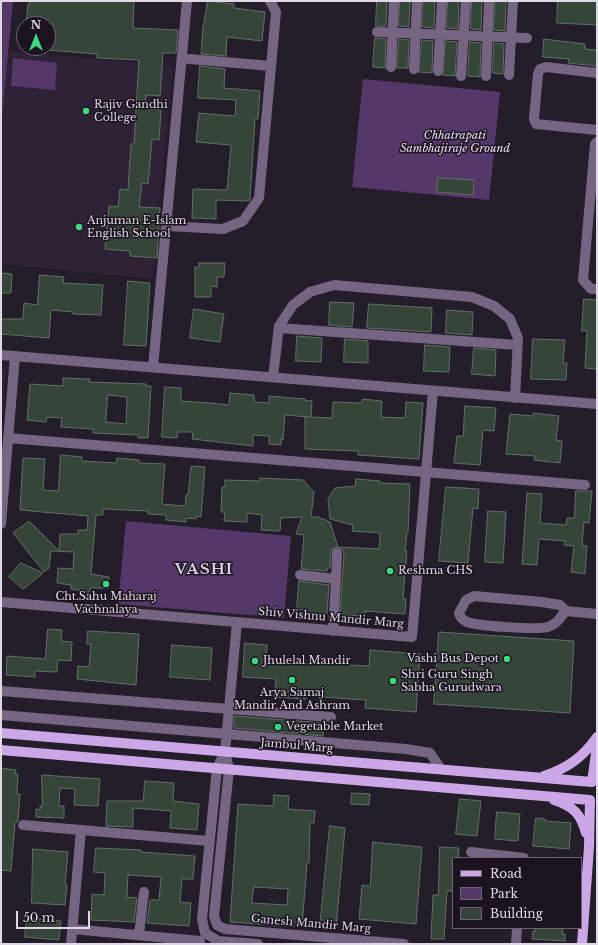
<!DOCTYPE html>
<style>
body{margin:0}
#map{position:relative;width:598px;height:945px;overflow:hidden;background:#241d2a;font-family:"Libre Baskerville",serif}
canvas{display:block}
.frame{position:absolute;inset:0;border:2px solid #ded9e2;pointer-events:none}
.legend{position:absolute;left:452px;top:857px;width:130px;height:72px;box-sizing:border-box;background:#1b1420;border:1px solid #69636e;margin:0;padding:5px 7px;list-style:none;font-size:12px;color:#ded9e2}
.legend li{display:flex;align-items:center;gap:8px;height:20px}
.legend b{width:20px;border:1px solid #69636e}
.north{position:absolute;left:16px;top:16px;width:40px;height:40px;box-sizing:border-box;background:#1b1420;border:1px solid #69636e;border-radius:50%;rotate:0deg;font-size:11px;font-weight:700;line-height:16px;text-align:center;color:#ded9e2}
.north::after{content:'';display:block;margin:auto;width:14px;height:18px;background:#3dd77e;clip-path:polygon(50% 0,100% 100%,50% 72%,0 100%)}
.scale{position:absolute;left:16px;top:911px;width:74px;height:18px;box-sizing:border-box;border:2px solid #ded9e2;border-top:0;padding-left:5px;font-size:12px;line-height:14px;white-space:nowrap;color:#ded9e2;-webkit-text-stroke:3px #1b1420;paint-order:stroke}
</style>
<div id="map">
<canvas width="598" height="945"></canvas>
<div class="frame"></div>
<ul class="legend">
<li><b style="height:5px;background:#cba7e7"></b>Road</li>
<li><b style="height:11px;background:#55386a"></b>Park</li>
<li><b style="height:11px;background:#364539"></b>Building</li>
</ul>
<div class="north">N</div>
<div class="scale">50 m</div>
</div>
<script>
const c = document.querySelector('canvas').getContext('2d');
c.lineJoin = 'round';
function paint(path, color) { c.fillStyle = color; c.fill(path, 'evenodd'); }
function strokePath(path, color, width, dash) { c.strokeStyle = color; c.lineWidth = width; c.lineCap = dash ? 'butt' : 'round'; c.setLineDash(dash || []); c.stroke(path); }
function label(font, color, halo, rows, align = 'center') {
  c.font = font + ' "Libre Baskerville",serif'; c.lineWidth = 3; c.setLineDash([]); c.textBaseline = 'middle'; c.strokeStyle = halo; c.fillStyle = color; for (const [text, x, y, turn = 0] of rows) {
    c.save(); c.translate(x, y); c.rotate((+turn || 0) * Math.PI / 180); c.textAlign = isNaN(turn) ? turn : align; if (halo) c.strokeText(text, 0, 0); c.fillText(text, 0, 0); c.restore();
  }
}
const built = new Path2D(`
 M8,51L173,66L152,279L1,264V128Z
 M1,365L6,366L1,428Z`);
const green = new Path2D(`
 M1,1H13L1,128Z
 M13,58L57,63L55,90L11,86Z
 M363,79L500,92L489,200L352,187Z
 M126,521L291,536L284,618L118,604Z`);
const building = new Path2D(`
 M30,1H134L133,28L178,30L176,53H163L160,96L146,95L145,108L161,110L159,140L152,139L148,184L142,183L139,207L160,208L157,258L130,256V251L105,249L109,206L118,207L120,189L128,190L131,144H134L139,60L97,58V54L48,50V24H26L28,4H30Z
 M208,1L234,4V8L265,12L262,41L227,37L226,56L201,54L203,28Z
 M377,1H387L386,26H376Z
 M400,1H410L409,27L399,26Z
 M423,1H435L434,28L422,27Z
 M448,1H459L458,29L447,28Z
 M472,1H482L481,30L471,29Z
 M495,1H506L505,31L494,30Z
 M558,1H597V25L557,23Z
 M375,38L386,39L385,68L373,67Z
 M399,39L409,40L408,68H397Z
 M544,39L585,44V49L597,50V66L568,63L569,59L543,57Z
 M422,40L433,41L432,73L419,72Z
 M446,41L457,42L455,76L443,75Z
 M470,42L481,43L480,77L468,76Z
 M494,43L504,44L503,74L493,73Z
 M200,66L225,69L224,88L260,91L258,119H255L250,199L249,201L216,200V219L192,218L193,189L227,190L231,145L196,142L199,113L235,116L236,100L198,98Z
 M438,178L474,180L473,195L437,192Z
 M199,263H225L224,277H217V287L211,286V297H195V267H199Z
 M1,273L12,274L11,293H1Z
 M40,275L64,277L63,283L103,285L101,315L73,314V312L51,310L49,338L1,334V319H23L24,303L37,305Z
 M128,281L150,283L146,346L124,345Z
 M584,299L597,300V369L585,368L587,331H582Z
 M330,302L354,303L352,327L329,325Z
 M369,304L432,308L431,332L367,328Z
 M194,309L224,314L220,342L190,338Z
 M447,310L473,312L472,335L446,333Z
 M297,336L322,338L321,362L296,361Z
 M345,339L368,341V363L344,362Z
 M533,339L565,340L563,363H567L566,380L531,379Z
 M425,345L450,347L449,372L424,371Z
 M474,348L496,350L495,376L472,374Z
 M63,378L90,379L89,382L146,384V386H151L148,438H138V435L93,433V429L61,427L62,418L47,417L46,422L27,420L30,384L63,386ZM108,395L127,397L126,424L106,422Z
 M165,387L181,388V401L210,403L229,405L230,393L254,395V402L269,403V396L305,399L304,400L312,401L311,417L332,418L333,402L362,403V399L382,401L381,417L405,418L406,402L423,403L419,459L358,455V451L305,449V416L309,417L285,415L283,440L281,439V445L269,444V436L253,435V446L192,439L193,432H178L177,438L162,437Z
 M465,406L496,408L494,431L483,430L480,465L454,463L457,436H463Z
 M534,413L559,416L556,440L562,441L560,463L534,460L535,456L506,454L510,414L533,416Z
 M61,455L82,457V461L116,463L117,458L139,460V463L165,464L162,504L185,506L186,495H188L191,466L205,467L201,517L196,516V519L186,518V522L166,520V515L148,514V511L103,509V515H96L91,574L109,577L108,588H90L89,594H79V590L71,589V585L57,583L58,568L73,569L74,552L51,551L49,568L44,572L13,533L29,521L59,551L60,534H78V530H87L88,516L20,510L23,458L45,459L43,490L58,491Z
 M260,478L303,480L314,492L311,517H318L330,522L338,547L331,550L330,568H327V571L301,569L304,535L296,534L302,517L281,518L280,531L261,530L262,515L247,513V522L224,521L225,512H221L222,487H225V480L260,481Z
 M356,479L380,481L379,483L410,484L408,532H407L405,551H407L403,599H406L405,614L365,611V616L340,615L344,553L343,550L338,547L379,549L380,533L352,531L353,525L330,519L328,499L335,488L355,486Z
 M446,487L479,489L478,509L473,508L468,563L439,561Z
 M576,491H592L589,523L584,522L582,545L587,546L585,574L571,572L574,546L564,545L565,541L539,539L537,565L522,564L527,493L542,494L540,523L566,525L567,518H574Z
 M488,511L506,512L503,563L485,562Z
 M21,563L43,573L23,589L9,577Z
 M299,581L329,585L327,614L297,612Z
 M48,629L62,630L61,641L72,642L71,661L58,660L57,672L35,671V677L6,675L7,656L45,659Z
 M88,631L139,634L136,685L77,679L78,666L89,667L91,644H87Z
 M439,632L574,641L570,713L434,704Z
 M245,643L267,645L266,659L316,664V657L334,658V664L369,666L370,650L420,654L416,712L365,708L366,700L307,696L306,699L274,697L276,679L243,677Z
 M172,645L212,648L210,680L170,677Z
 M235,716L324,723L323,736L234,728Z
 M1,768L16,770L15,774H18L17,794H20L18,821L15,824L11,871L1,870Z
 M42,775L100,779L98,806L74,805L75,789L60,788L59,806H64V818L36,817V809L40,810V806H42Z
 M145,781L174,783L173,801L199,804L197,830L170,828L171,811L133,808V827L106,826L107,801H143Z
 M352,793L370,794L369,805L351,804Z
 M274,795L289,796L288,809L315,811L314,823L310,822L309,863H307L302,927L230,922L238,804L273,806ZM254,887L288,889L287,905L252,903Z
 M460,799L481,801L477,836L456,834Z
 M497,812L520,814L518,841L495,839Z
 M536,818L545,819V821L571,823L569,849L533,846Z
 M330,826L345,828L336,928L320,926Z
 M373,842L422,847L416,924L359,919L362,885L370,886Z
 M440,847L459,848L458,858H453V891H447L444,939H431L433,895H438Z
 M96,848L141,850V852L195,856L193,879H182L180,902L191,903L189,926L147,923L150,900H159L161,877L142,876L128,875L127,897L137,898L134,922L91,920L92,894L104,895L105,873L94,872Z
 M33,849L68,852L65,885H67L65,905L32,903Z
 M27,918L61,921L59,940L25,937Z
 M536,928H563L562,934H565V941L532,939L533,931H535Z`);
const minor = new Path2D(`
 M377,32L527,38
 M189,59L271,66
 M391,67L394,1
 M414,69L417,1
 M438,71L442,1
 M597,73L546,67L540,69L538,74L534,119L536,124L597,130
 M509,75L513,1
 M461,76L466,1
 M486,76L489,1
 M597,142L595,144L583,280L591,289H597
 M167,226L223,229L243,221L259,198L276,12L270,1
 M279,328L517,345
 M1,355L597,404
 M153,367L187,1
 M273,377L279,326L293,305L310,292L334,285L472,297L494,306L510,319L518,338L515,398
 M8,438L585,485
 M1,524L15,356
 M300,575L336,579L333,631
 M336,579L337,553
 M1,602L412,637L433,391
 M566,611C560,617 558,624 548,627C537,630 477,626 467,622C463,620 460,618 459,613L466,600L474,596L542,602L560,605L566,611L597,614
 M1,691L331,717
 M1,715L406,749L430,753L441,769
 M23,825L209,841
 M471,852L524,858
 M217,925L214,916L229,769L225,752L237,622
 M217,925L225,929L404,944
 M72,929L200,941
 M205,933L202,919L217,768L225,752
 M205,933L218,941L258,944
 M139,935L144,892
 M71,944L81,830
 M516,944L517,928`);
const major = new Path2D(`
 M1,733L592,782
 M1,750L590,800
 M544,776C568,768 583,757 597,737
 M592,782L597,746
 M554,800C573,806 581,814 586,833
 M582,944L589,847L590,800`);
const markers = [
 [86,111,4,"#3dd77e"],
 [79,227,4,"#3dd77e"],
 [390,571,4,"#3dd77e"],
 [106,584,4,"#3dd77e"],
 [507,659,4,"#3dd77e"],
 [255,661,4,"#3dd77e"],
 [292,680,4,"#3dd77e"],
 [393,681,4,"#3dd77e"],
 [278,727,4,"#3dd77e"]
];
const poiNames = [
 ["Rajiv Gandhi",94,105],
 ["College",94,118],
 ["Anjuman E-Islam",87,221],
 ["English School",87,234],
 ["Reshma CHS",398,571],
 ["Cht.Sahu Maharaj",106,597,"center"],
 ["Vachnalaya",106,610,"center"],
 ["Vashi Bus Depot",499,659,"right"],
 ["Jhulelal Mandir",263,661],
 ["Shri Guru Singh",401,675],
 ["Sabha Gurudwara",401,688],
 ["Arya Samaj",292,693,"center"],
 ["Mandir And Ashram",292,706,"center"],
 ["Vegetable Market",286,727]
];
const parkNames = [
 ["Chhatrapati",455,136],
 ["Sambhajiraje Ground",455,149]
];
const streetNames = [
 ["Shiv Vishnu Mandir Marg",331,618,5],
 ["Jambul Marg",297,746,5],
 ["Ganesh Mandir Marg",311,924,5]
];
const districtNames = [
 ["VASHI",204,570]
];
paint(built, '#2e2336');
paint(green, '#55386a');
paint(building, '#364539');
strokePath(building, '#607164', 1);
strokePath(minor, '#756482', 10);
strokePath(major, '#cba7e7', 10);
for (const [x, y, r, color] of markers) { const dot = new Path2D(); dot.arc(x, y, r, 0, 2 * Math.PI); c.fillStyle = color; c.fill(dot); strokePath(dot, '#1b1420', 1.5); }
label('11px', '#ded9e2', '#1b1420', poiNames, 'left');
label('italic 11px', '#e8ddf1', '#1b1420', parkNames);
label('11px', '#ded9e2', '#1b1420', streetNames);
c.letterSpacing = '1px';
label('bold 15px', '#d9cfe1', '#1b1420', districtNames);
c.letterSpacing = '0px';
</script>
